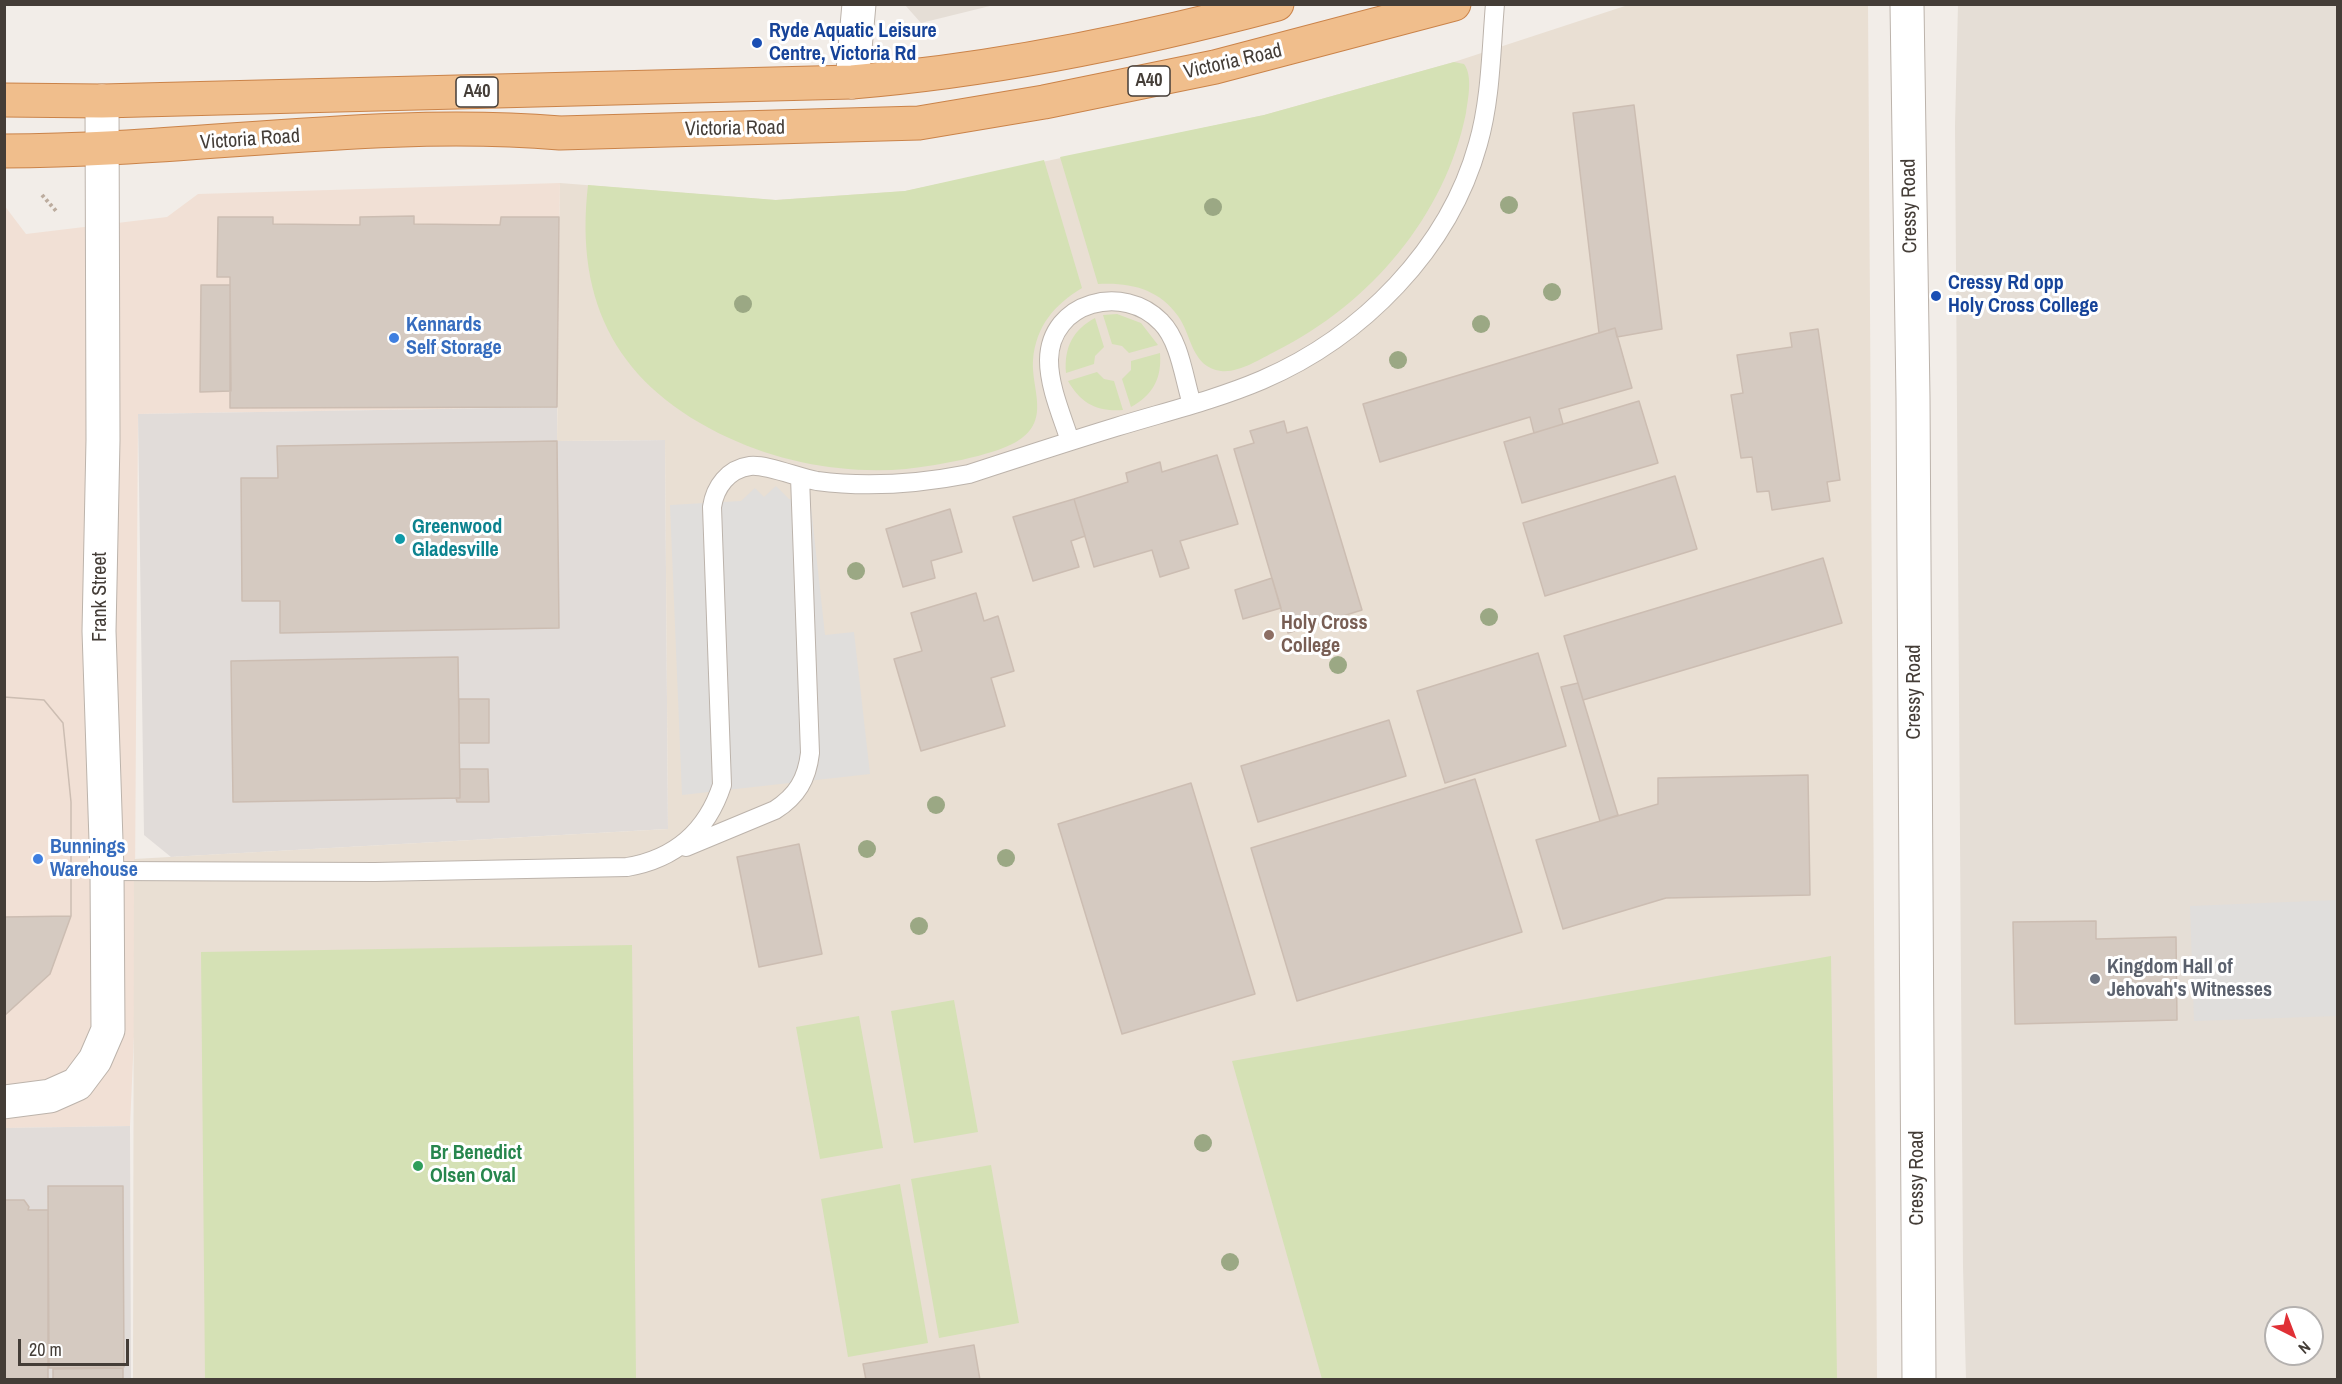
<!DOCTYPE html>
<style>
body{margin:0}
#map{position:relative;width:2342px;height:1384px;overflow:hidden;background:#f2ede8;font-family:"Archivo Narrow",sans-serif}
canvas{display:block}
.frame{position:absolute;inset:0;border:6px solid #443d37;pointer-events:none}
.north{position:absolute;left:2264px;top:1306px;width:60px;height:60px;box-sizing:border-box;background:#fff;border:2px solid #b4b1af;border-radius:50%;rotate:138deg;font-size:16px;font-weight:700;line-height:24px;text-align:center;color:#443d37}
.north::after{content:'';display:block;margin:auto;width:21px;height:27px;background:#e03036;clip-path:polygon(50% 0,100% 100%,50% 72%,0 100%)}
.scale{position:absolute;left:18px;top:1339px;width:111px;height:27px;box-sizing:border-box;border:3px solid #443d37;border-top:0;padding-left:8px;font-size:18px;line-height:21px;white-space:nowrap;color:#443d37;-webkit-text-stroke:4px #fff;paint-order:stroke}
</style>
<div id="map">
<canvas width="2342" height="1384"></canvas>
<div class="frame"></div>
<div class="north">N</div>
<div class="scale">20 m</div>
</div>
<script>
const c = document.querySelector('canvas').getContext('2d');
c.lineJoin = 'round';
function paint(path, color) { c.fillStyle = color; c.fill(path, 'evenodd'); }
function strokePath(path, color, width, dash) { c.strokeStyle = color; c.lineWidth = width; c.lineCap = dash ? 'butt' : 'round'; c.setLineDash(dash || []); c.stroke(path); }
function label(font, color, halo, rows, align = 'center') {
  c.font = font + ' "Archivo Narrow",sans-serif'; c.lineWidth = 6; c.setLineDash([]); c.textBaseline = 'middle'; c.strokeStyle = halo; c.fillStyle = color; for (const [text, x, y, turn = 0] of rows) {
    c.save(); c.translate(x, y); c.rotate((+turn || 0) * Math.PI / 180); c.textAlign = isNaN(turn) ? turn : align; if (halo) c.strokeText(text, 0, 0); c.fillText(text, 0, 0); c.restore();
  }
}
const residential = new Path2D(`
 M905,5H994L921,23Z
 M1958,5H2337V1379H1966L1963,1267L1955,126ZM2276,1318H2312V1354H2276Z`);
const commercial = new Path2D(`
 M560,183L557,407L138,414L134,1036L130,1126L5,1128L4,205L26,234L167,217L198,194Z`);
const industrial = new Path2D(`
 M557,407V441L665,440L668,829L171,857L144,835L138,414Z
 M130,1126L131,1379H5L4,1128Z`);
const education = new Path2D(`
 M1628,5H1868L1877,1379L133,1380L134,859L668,829L665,440L557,441L560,183L775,200L905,191L1264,115L1454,62Z`);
const green = new Path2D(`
 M1454,62L1464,64C1473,76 1468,99 1466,113C1445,216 1370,304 1276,351C1260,359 1239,373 1221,371C1191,367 1192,335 1178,316C1159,289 1130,282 1098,284L1060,157L1264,115Z
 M1044,160L1082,288C1054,305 1036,326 1033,360C1031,390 1052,421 1016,442C992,456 934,466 906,469C845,474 783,463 729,438C619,387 574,305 588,185L776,200L905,191Z
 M1117,314L1141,323L1158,345L1129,353L1122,346L1112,344L1103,315Z
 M1095,318L1104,347L1095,356L1094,364L1066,373C1064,347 1073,330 1095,318Z
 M1160,353C1162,378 1153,395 1131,407L1122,379L1131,370V361Z
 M1097,372L1104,379L1114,381L1123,410C1096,412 1081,403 1068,381Z
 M632,945L636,1379H205L201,952Z
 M1831,956L1837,1379H1322L1232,1061Z
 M954,1000L978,1132L914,1143L891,1011Z
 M859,1016L883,1148L820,1159L796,1027Z
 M991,1165L1019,1323L939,1338L911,1179Z
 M900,1184L928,1343L848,1357L821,1199Z`);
const parking = new Path2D(`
 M776,486L789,499L810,498L825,635L854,632L870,774L682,795L670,505L741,501L755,488L764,497Z
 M2337,900V1016L2194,1021L2190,906Z`);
const building = new Path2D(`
 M1634,105L1662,329L1617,337L1615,328L1599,333L1573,113Z
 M414,216V224L500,225L501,217H559L557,407L230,408V277H217L218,217H273V224L360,225V217Z
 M201,285H230L231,391L200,392Z
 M1615,328L1632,388L1559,409L1563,424L1534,433L1530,417L1380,462L1363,404Z
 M1818,329L1840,480L1827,482L1830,501L1772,510L1769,491L1757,492L1752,457L1741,458L1731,395L1743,393L1737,355L1792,347L1790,333Z
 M1639,401L1658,463L1522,503L1504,442Z
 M1284,421L1287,433L1307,427L1362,610L1288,633L1234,449L1254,443L1250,431Z
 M557,441L559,628L280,633V601H242L241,478H278L277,446Z
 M1217,455L1238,524L1180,541L1189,568L1160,577L1152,550L1094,567L1074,499L1128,482L1126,473L1160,462L1162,472Z
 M1675,476L1697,549L1545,596L1523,523Z
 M1074,499L1085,536L1071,541L1079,567L1033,581L1013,517Z
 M950,509L962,552L931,561L935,578L903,587L886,529Z
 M1823,558L1842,623L1583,700L1564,636Z
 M1272,578L1281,608L1243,619L1235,590Z
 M976,593L984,621L998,616L1014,671L991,678L1005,726L921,751L894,659L922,651L911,613Z
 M1538,653L1566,746L1445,783L1417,691Z
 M458,657L460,798L233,802L231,661Z
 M1578,683L1618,815L1600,821L1561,687Z
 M4,697L44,700L63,723L71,802V916L50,974L4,1016Z
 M4,697L44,700L63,723L71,802V916L4,917Z
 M459,699H489V743H459Z
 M1389,720L1406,776L1258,822L1241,766Z
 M460,769H488L489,802H457L456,798H460Z
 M1808,775L1810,895L1666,898L1563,929L1536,840L1658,804V778Z
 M1475,779L1522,932L1297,1001L1251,848Z
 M1191,783L1255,994L1122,1034L1058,824Z
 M799,844L822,954L759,967L737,857Z
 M2096,921V939L2176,937L2177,1020L2015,1024L2013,922Z
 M48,1186H123L124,1367L49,1368Z
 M4,1200H24L29,1207L28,1210H48V1380H4Z
 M974,1345L980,1380H866L863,1364Z
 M123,1368V1380H53V1369Z`);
const path = new Path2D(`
 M42,195L57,212`);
const service = new Path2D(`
 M1070,441C1062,416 1049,387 1049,360C1050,301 1124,283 1161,322C1180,341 1184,379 1192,404
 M686,847L775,810C797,796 807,779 810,753L800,477
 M107,871L375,872L627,867C675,859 707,831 722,785L712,507C715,487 728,469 750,466C766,464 799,478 817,481C869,488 918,484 969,474C1018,458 1067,442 1116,427C1165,412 1215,400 1262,380C1362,337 1449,249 1478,144C1491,99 1491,50 1495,4`);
const minor = new Path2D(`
 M852,82L859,4
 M4,1102L50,1096L77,1084L95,1060L108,1030L107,871L99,631L103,440L102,101`);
const tertiary = new Path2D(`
 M1907,4L1913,398L1919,1380`);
const trunk = new Path2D(`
 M4,100L102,101L852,82C997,70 1137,41 1277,4
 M4,151C190,151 374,118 560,133L919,123L1044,102L1215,67L1454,4`);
const trees = [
 [1509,205],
 [1213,207],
 [1552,292],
 [743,304],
 [1481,324],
 [1398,360],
 [856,571],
 [1489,617],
 [1338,665],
 [936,805],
 [867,849],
 [1006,858],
 [919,926],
 [1203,1143],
 [1230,1262]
];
const markers = [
 [757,43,6,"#1a4fb4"],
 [1936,296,6,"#1a4fb4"],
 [394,338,6,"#3f7fe0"],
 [400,539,6,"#0f9aa8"],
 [1269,635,6,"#8d6e63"],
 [38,859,6,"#3f7fe0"],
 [2095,979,6,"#6b7280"],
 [418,1166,6,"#2e9e5b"]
];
const shields = [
 [1149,81,42],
 [477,92,42]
];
const shieldNames = [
 ["A40",1149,81],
 ["A40",477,92]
];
const transitNames = [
 ["Ryde Aquatic Leisure",769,32],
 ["Centre, Victoria Rd",769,55],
 ["Cressy Rd opp",1948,284],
 ["Holy Cross College",1948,307]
];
const streetNames = [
 ["Victoria Road",1233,62,-13],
 ["Victoria Road",735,129,-1],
 ["Victoria Road",250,140,-4],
 ["Cressy Road",1910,206,-91],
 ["Frank Street",101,597,-90],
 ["Cressy Road",1915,692,-90],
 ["Cressy Road",1918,1178,-90]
];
const shopNames = [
 ["Kennards",406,326],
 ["Self Storage",406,349],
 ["Bunnings",50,848],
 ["Warehouse",50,871]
];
const cultureNames = [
 ["Greenwood",412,528],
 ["Gladesville",412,551]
];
const educationNames = [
 ["Holy Cross",1281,624],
 ["College",1281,647]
];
const worshipNames = [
 ["Kingdom Hall of",2107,968],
 ["Jehovah's Witnesses",2107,991]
];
const leisureNames = [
 ["Br Benedict",430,1154],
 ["Olsen Oval",430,1177]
];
paint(residential, '#e5ded6');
paint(commercial, '#f1e0d5');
paint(industrial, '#e1dcd9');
paint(education, '#e9dfd3');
paint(green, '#d5e1b5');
paint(parking, '#e0dedc');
paint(building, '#d5cac1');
strokePath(building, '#ccbdb2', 1.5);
strokePath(service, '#bcb3ab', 20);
strokePath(minor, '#bcb3ab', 35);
strokePath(tertiary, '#bcb3ab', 35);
strokePath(trunk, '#ca8349', 35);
strokePath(path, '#bcac9e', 4, [3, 3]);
strokePath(service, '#fff', 18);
strokePath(minor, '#fff', 33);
strokePath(tertiary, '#fff', 33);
strokePath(trunk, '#f0be8c', 33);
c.fillStyle = '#9ba884';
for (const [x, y] of trees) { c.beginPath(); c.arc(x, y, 9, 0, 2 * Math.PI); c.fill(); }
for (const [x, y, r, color] of markers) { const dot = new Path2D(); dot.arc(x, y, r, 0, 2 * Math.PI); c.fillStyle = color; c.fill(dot); strokePath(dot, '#fff', 2); }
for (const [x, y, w] of shields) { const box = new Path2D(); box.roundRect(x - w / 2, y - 15, w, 30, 4.5); c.fillStyle = '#fff'; c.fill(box); strokePath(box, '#443d37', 1.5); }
label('bold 18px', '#443d37', null, shieldNames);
label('bold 20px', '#164399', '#fff', transitNames, 'left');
label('20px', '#443d37', '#fff', streetNames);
label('bold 20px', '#366cbe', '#fff', shopNames, 'left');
label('bold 20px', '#0d838f', '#fff', cultureNames, 'left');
label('bold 20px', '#785e54', '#fff', educationNames, 'left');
label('bold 20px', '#5b616d', '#fff', worshipNames, 'left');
label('bold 20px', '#27864d', '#fff', leisureNames, 'left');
</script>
